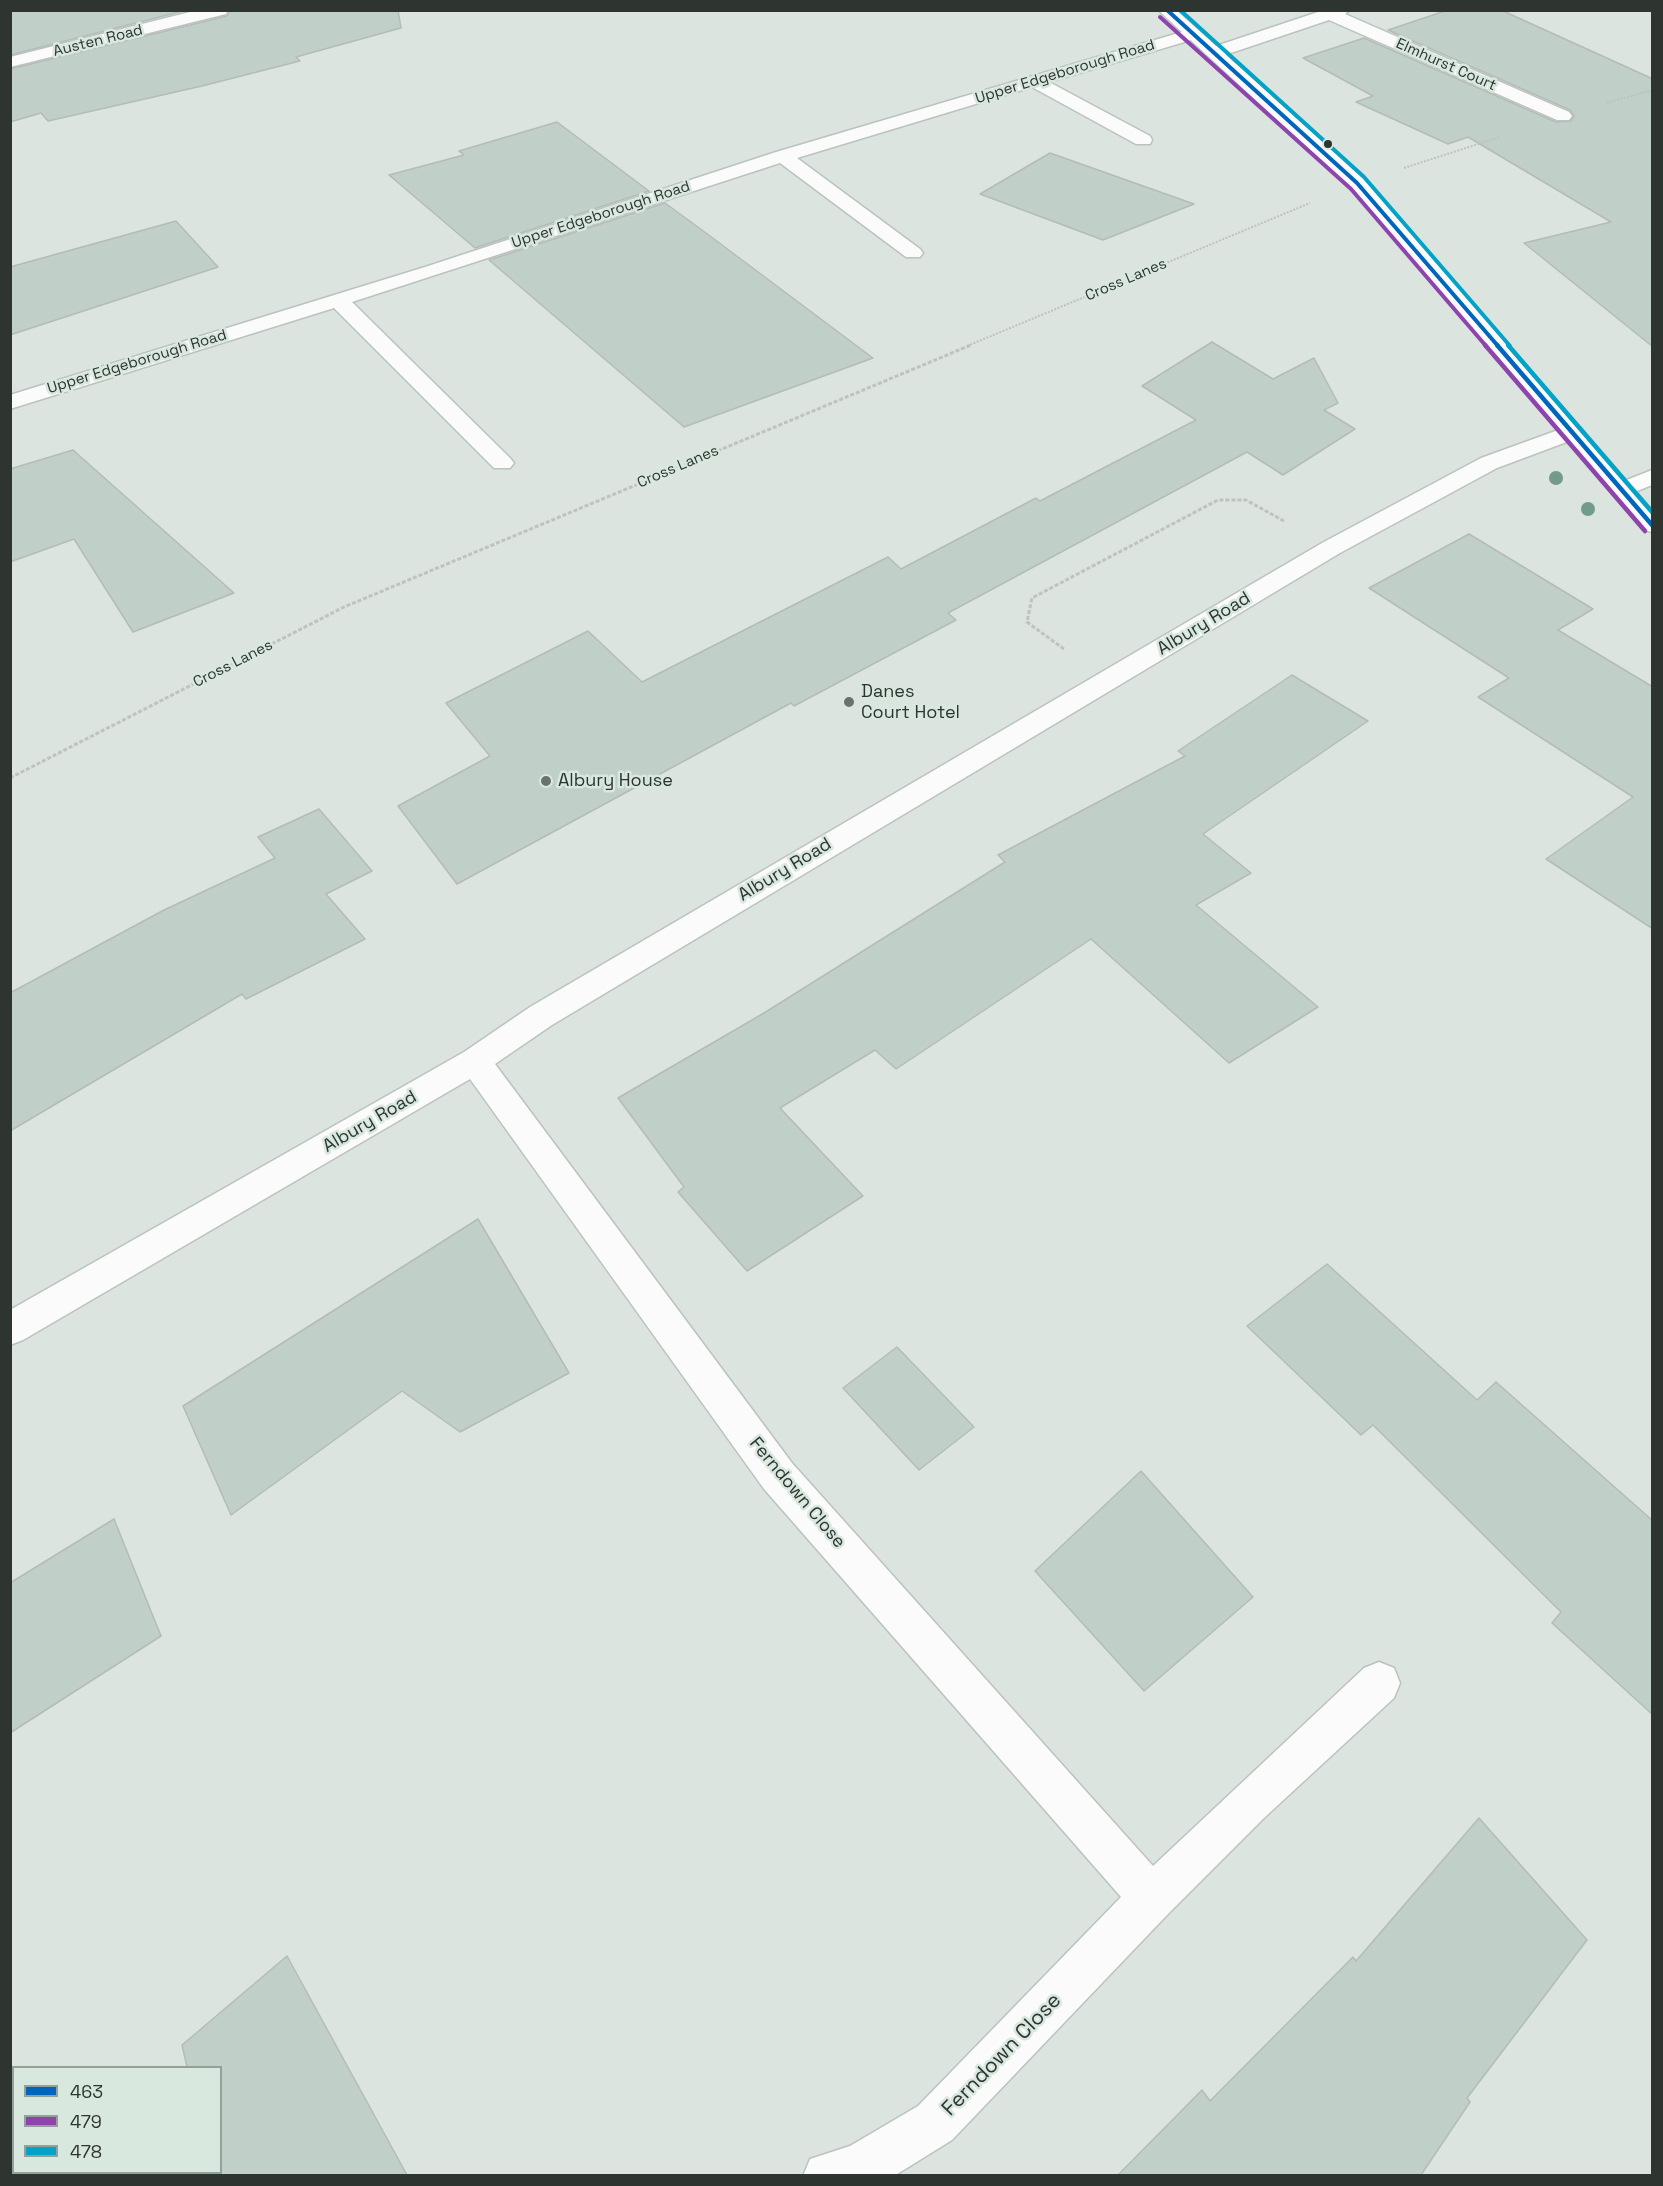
<!DOCTYPE html>
<style>
body{margin:0}
#map{position:relative;width:1663px;height:2186px;overflow:hidden;background:#dce4e0;font-family:"Space Grotesk",sans-serif}
canvas{display:block}
.frame{position:absolute;inset:0;border:12px solid #2e3430;pointer-events:none}
.legend{position:absolute;left:12px;top:2066px;width:210px;height:108px;box-sizing:border-box;background:#d8e8df;border:2px solid #94a099;margin:0;padding:8px 10px;list-style:none;font-size:18px;color:#2e3430}
.legend li{display:flex;align-items:center;gap:12px;height:30px}
.legend b{width:30px;border:2px solid #94a099}
</style>
<div id="map">
<canvas width="1663" height="2186"></canvas>
<div class="frame"></div>
<ul class="legend">
<li><b style="height:8px;background:#0065bd"></b>463</li>
<li><b style="height:8px;background:#8e44ad"></b>479</li>
<li><b style="height:8px;background:#02a3c6"></b>478</li>
</ul>
</div>
<script>
const c = document.querySelector('canvas').getContext('2d');
c.lineJoin = 'round';
function paint(path, color) { c.fillStyle = color; c.fill(path, 'evenodd'); }
function strokePath(path, color, width, dash) { c.strokeStyle = color; c.lineWidth = width; c.lineCap = dash ? 'butt' : 'round'; c.setLineDash(dash || []); c.stroke(path); }
function label(font, color, halo, rows, align = 'center') {
  c.font = font + ' "Space Grotesk",sans-serif'; c.lineWidth = 5; c.setLineDash([]); c.textBaseline = 'middle'; c.strokeStyle = halo; c.fillStyle = color; for (const [text, x, y, turn = 0] of rows) {
    c.save(); c.translate(x, y); c.rotate((+turn || 0) * Math.PI / 180); c.textAlign = isNaN(turn) ? turn : align; if (halo) c.strokeText(text, 0, 0); c.fillText(text, 0, 0); c.restore();
  }
}
const building = new Path2D(`
 M10,10H187L10,55Z
 M230,10H398L401,28L296,57L300,61L202,86L48,121L41,113L10,122V69L227,16Z
 M1448,10H1501L1653,79V347L1524,243L1611,222L1468,137L1448,144L1356,102L1373,96L1303,58L1364,38L1556,122L1571,121L1574,116L1570,110L1388,30Z
 M557,122L649,191L475,248L389,175L464,155L459,151Z
 M1050,153L1194,204L1103,240L980,194Z
 M665,203L706,233L873,358L684,427L489,260Z
 M176,221L218,267L10,335V267Z
 M1212,342L1273,379L1314,358L1338,403L1324,410L1355,429L1283,475L1247,452L948,613L956,620L794,706L791,703L457,884L398,806L490,756L446,703L588,631L642,682L888,557L901,569L1036,498L1040,501L1196,420L1142,386Z
 M73,450L234,593L133,632L74,539L10,562V469Z
 M1469,534L1593,609L1558,630L1653,687V929L1546,859L1633,797L1478,697L1509,678L1369,588Z
 M1292,675L1368,721L1203,834L1251,873L1196,905L1318,1007L1229,1063L1091,939L896,1069L875,1050L780,1108L863,1196L747,1271L678,1192L684,1187L618,1098L764,1013L1005,862L998,855L1185,756L1178,751Z
 M319,809L372,871L326,894L365,939L246,999L242,994L10,1131V993L164,910L275,858L258,837Z
 M478,1219L569,1373L460,1432L402,1391L231,1515L183,1406Z
 M1327,1264L1477,1400L1496,1382L1653,1521V1715L1552,1623L1561,1612L1373,1425L1361,1435L1247,1326Z
 M897,1347L974,1427L919,1470L843,1388Z
 M1141,1471L1253,1597L1144,1691L1035,1571Z
 M114,1519L161,1636L10,1733V1583Z
 M1479,1818L1587,1940L1467,2098L1470,2102L1421,2175H1118L1202,2090L1210,2101L1353,1957L1356,1961Z
 M287,1956L407,2175H212V2172H220V2067H187L182,2045Z`);
const pathFar1 = new Path2D(`
 M1607,103L1652,90
 M1404,168L1500,137
 M967,346L1310,203`);
const path = new Path2D(`
 M1064,649L1027,622L1032,598L1218,500H1246L1284,521
 M10,778L344,607L971,345`);
const minor = new Path2D(`
 M198,10H228L226,14L10,67V57Z
 M1324,10H1350L1345,14L1569,112L1572,116L1569,120H1557L1329,20L1219,57L1213,58L1204,53L1207,49Z
 M1192,29L1198,30L1201,34L1198,38L1049,82L1150,136L1152,140L1150,144H1136L1032,87L797,158L920,249L923,253L920,257H906L780,163L352,302L510,458L514,463L510,468H494L334,308L10,409V395L425,267L776,152Z
 M1572,425L1580,427L1584,432L1580,437L1497,468L1340,553L552,1025L495,1064L792,1463L1153,1866L1364,1668L1379,1662L1394,1668L1400,1683L1394,1698L1264,1818L1168,1914L952,2140L894,2176H803L810,2159L850,2146L918,2106L1121,1897L764,1489L470,1079L23,1340L10,1345V1310L464,1052L530,1007L1322,543L1481,458Z
 M1652,470V485L1622,497L1614,495L1610,490L1614,485Z`);
const major = new Path2D(`
 M1158,10H1176L1364,179L1652,510V532L1643,530L1350,187Z`);
const bus1Far1 = new Path2D(`
 M1167,10L1357,183L1498,346`);
const bus1 = new Path2D(`
 M1497,345L1652,525`);
const bus2Far1 = new Path2D(`
 M1160,17L1351,189L1486,346`);
const bus2 = new Path2D(`
 M1485,345L1645,531`);
const bus3Far1 = new Path2D(`
 M1180,10L1364,177L1510,346`);
const bus3 = new Path2D(`
 M1508,345L1652,512`);
const trees = [
 [1556,478],
 [1588,509]
];
const markers = [
 [1328,144,5,"#2e3430"],
 [849,702,6,"#6b726e"],
 [546,781,6,"#6b726e"]
];
const farStreetnames = [
 ["Austen Road",98,41,-14],
 ["Elmhurst Court",1446,65,24],
 ["Upper Edgeborough Road",1065,72,-17],
 ["Upper Edgeborough Road",601,215,-18],
 ["Cross Lanes",1126,280,-23],
 ["Upper Edgeborough Road",137,362,-17],
 ["Cross Lanes",678,467,-23],
 ["Cross Lanes",233,664,-27]
];
const streetNames = [
 ["Albury Road",1204,624,-31],
 ["Albury Road",785,870,-31],
 ["Albury Road",370,1122,-30],
 ["Ferndown Close",797,1493,50]
];
const poiNames = [
 ["Danes",861,692],
 ["Court Hotel",861,713],
 ["Albury House",558,781]
];
const nearStreetnames = [
 ["Ferndown Close",1002,2055,-46]
];
paint(building, '#c0cfc8');
strokePath(building, '#b5bbb8', 1.5);
strokePath(minor, '#bcc2be', 3);
strokePath(major, '#bcc2be', 3);
strokePath(pathFar1, '#bfc2c0', 2, [2, 1.5]);
strokePath(path, '#bfc2c0', 3, [4, 2]);
paint(minor, '#fafbfa');
paint(major, '#fafbfa');
strokePath(bus1Far1, '#0065bd', 4);
strokePath(bus1, '#0065bd', 4.5);
strokePath(bus2Far1, '#8e44ad', 4);
strokePath(bus2, '#8e44ad', 4.5);
strokePath(bus3Far1, '#02a3c6', 4);
strokePath(bus3, '#02a3c6', 4.5);
c.fillStyle = '#729b89';
for (const [x, y] of trees) { c.beginPath(); c.arc(x, y, 7, 0, 2 * Math.PI); c.fill(); }
for (const [x, y, r, color] of markers) { const dot = new Path2D(); dot.arc(x, y, r, 0, 2 * Math.PI); c.fillStyle = color; c.fill(dot); strokePath(dot, '#d8e8df', 2); }
label('15px', '#2e3430', '#d8e8df', farStreetnames);
label('18px', '#2e3430', '#d8e8df', streetNames);
label('18px', '#2e3430', '#d8e8df', poiNames, 'left');
label('21px', '#2e3430', '#d8e8df', nearStreetnames);
</script>
